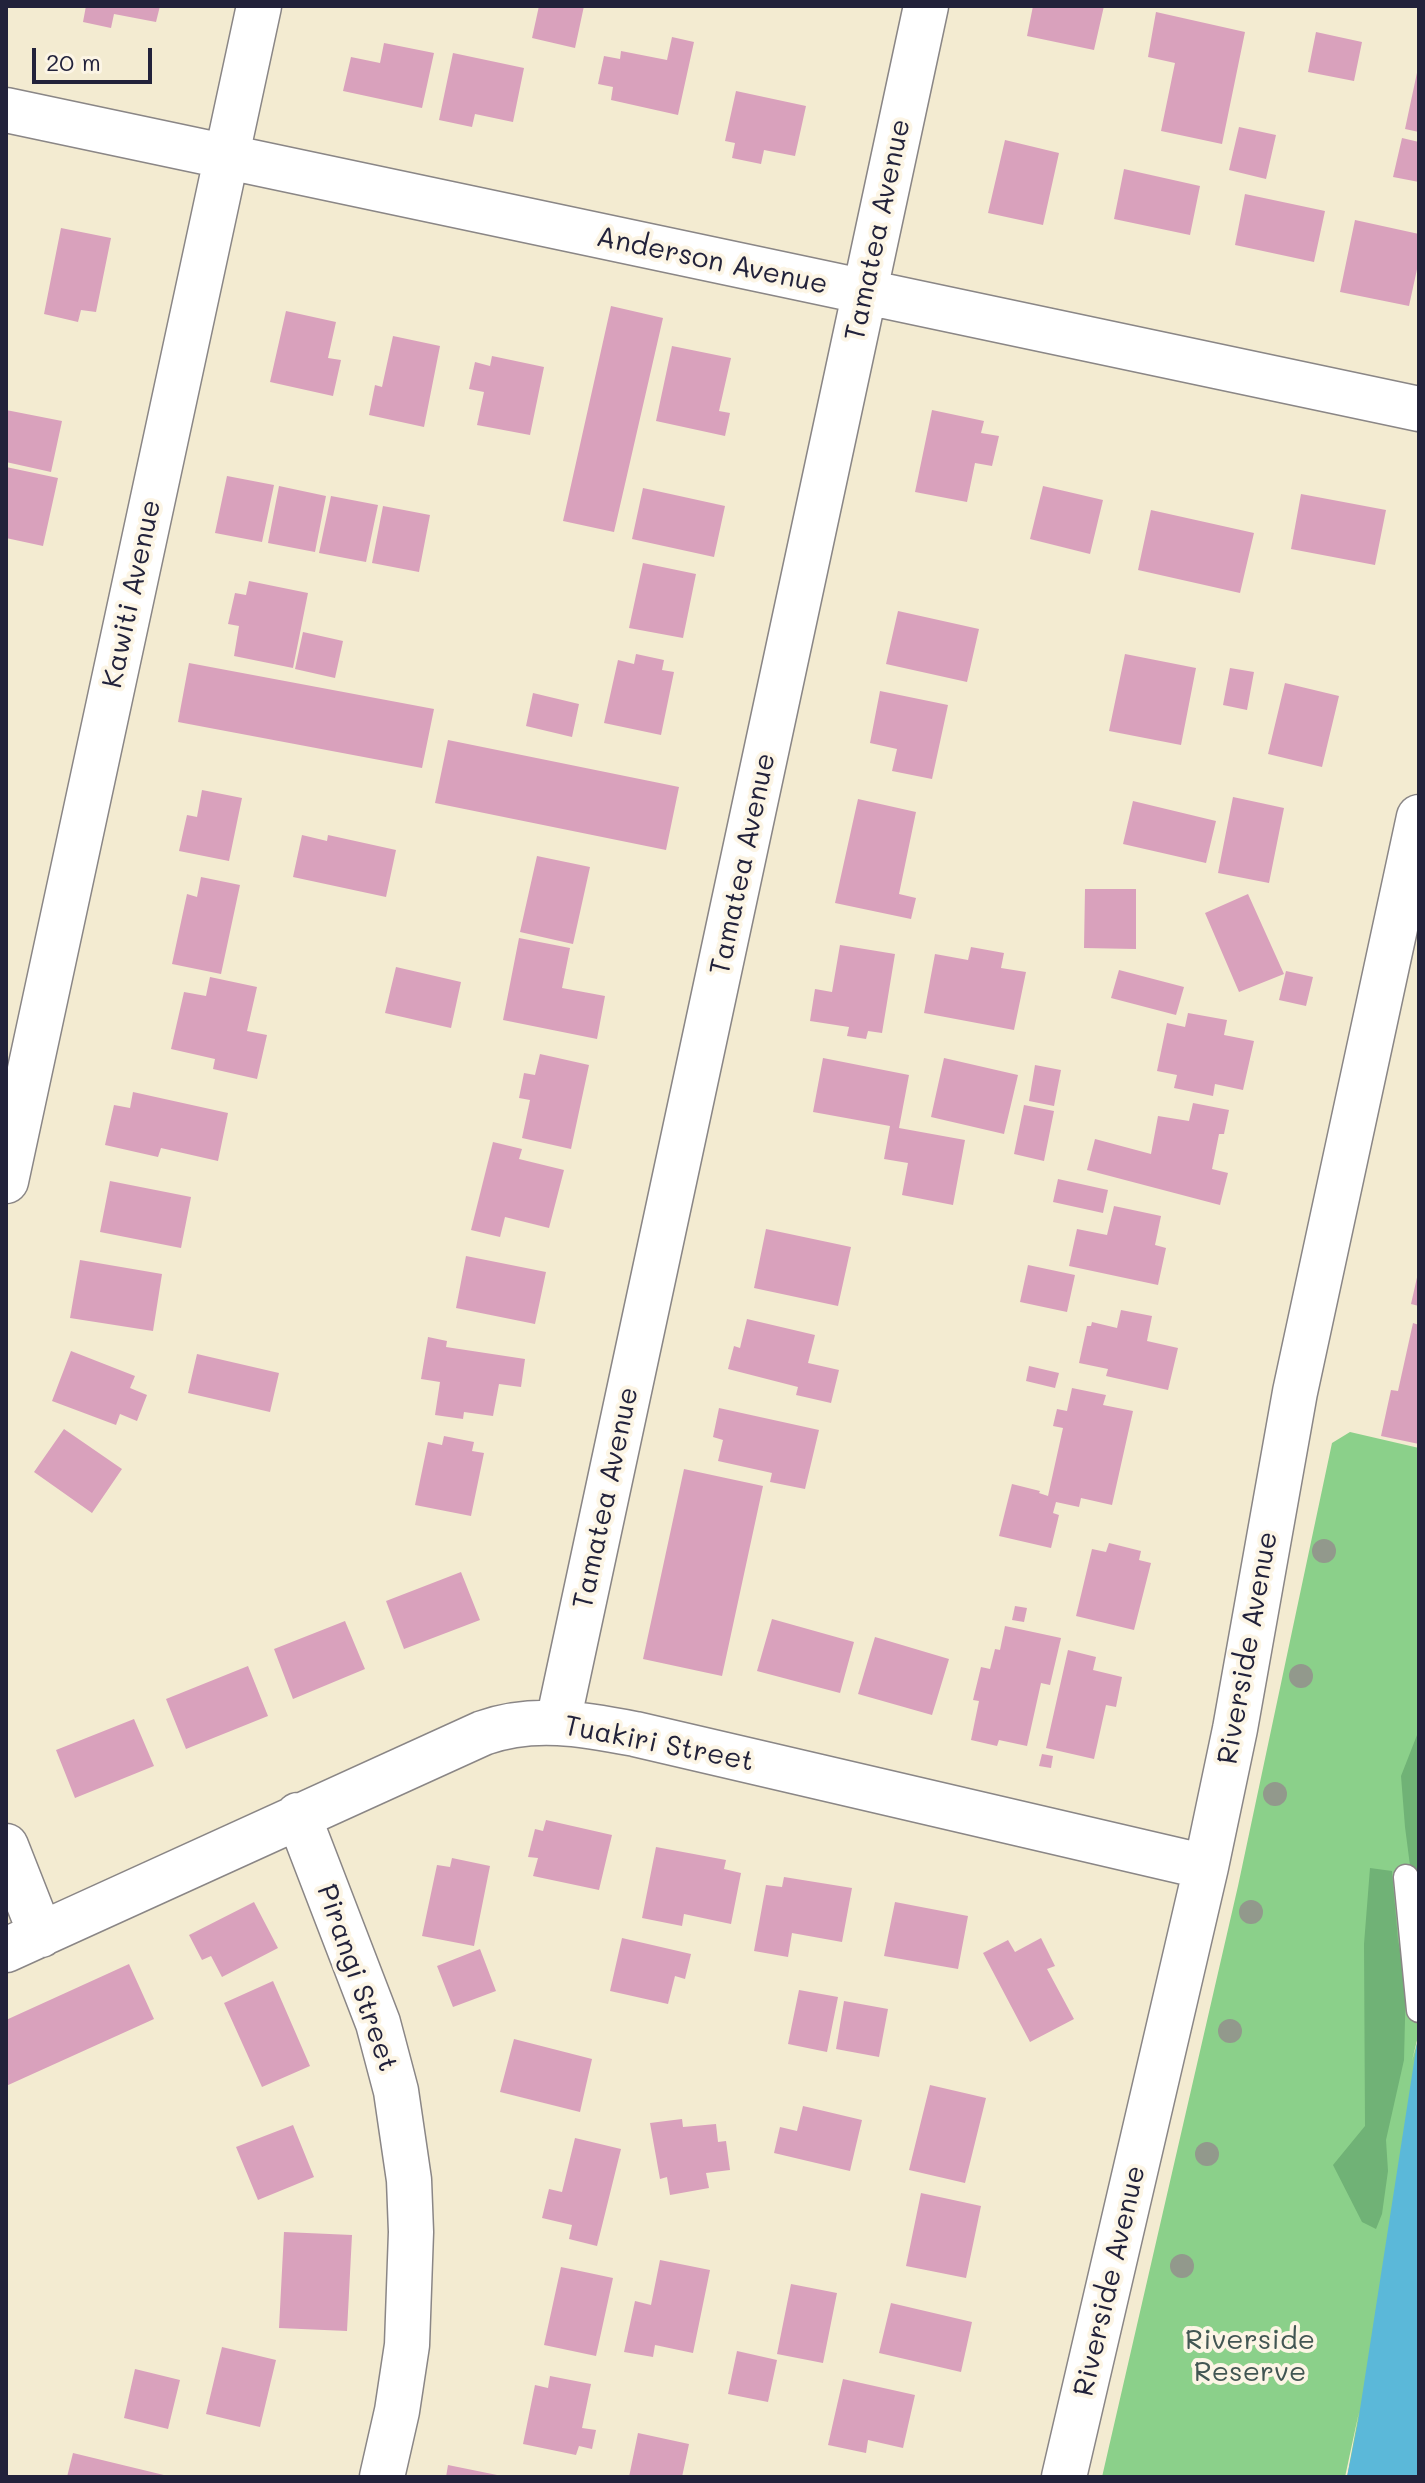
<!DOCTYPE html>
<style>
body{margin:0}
#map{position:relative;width:1425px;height:2483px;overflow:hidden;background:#f3ebd1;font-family:Mali,sans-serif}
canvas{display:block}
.frame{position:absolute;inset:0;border:8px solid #22223b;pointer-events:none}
.scale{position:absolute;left:32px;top:48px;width:120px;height:36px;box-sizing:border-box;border:4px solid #22223b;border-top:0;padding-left:10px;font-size:24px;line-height:28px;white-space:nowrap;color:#22223b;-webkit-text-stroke:6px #fcf5e5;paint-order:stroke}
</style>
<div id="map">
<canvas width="1425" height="2483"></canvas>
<div class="frame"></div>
<div class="scale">20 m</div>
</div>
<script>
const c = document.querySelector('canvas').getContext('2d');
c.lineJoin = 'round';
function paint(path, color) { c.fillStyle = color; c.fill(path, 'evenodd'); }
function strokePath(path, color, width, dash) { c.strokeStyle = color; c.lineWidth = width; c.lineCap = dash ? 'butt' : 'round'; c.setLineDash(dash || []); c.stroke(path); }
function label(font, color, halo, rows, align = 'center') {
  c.font = font + ' Mali,sans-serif'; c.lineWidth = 8; c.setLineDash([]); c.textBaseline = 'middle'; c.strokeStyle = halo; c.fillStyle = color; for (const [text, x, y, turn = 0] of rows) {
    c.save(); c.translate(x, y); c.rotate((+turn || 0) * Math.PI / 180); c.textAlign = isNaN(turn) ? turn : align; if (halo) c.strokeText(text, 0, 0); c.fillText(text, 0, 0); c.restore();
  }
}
const green = new Path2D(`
 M1350,1432L1419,1448V2032L1412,2061L1417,2043L1419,2045V2477H1347L1359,2412L1345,2477H1102L1238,1886L1332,1443Z`);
const forest = new Path2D(`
 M1419,1730V1935L1405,1827L1401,1776Z
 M1370,1868L1392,1871L1398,1940L1406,1980L1404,2060L1386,2140L1388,2171L1382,2214L1376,2229L1362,2222L1333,2165L1365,2126L1364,1944Z`);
const water = new Path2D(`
 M1417,2043L1419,2045V2477H1347L1358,2422Z`);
const building = new Path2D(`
 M86,6H160L156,22L114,14L111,28L83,22Z
 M539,6H584L575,48L532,38Z
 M1033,6H1104L1094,50L1027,36Z
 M1156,12L1245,32L1222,144L1161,131L1175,63L1148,57Z
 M1316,32L1362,42L1354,81L1308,72Z
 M672,37L694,42L678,115L611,100L613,87L598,84L604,56L620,59L621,51L667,60Z
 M384,43L434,53L422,108L343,91L351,57L380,63Z
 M453,53L524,68L513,122L475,114L472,127L439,120Z
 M1418,68H1419V132L1405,129Z
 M736,91L806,106L795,156L764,150L761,164L732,158L735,143L725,141Z
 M1239,127L1276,135L1266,179L1229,170Z
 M1402,138L1419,142V182L1393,177Z
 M1005,140L1059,153L1043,225L988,213Z
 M1124,169L1200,186L1190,235L1114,219Z
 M1245,194L1325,211L1314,262L1235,245Z
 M1355,220L1419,234V260L1409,306L1340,292Z
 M61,228L111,238L96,312L81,310L78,322L44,314Z
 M611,306L663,318L614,532L563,521Z
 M286,311L336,322L328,358L341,360L333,396L270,382Z
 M393,336L440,346L424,427L369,415L375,385L382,387Z
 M672,346L731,358L719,411L730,413L725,436L656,421Z
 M492,356L544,367L530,435L477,425L484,392L469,389L475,362L490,366Z
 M6,410L62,421L51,472L6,462Z
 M932,410L984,421L981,433L999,436L992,466L975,463L967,502L915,492Z
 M6,467L58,478L43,546L6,538Z
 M227,476L274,485L262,542L215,533Z
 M279,486L326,496L315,552L268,543Z
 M1043,486L1103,500L1090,554L1030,539Z
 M643,488L725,506L714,557L632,539Z
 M1301,494L1386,510L1375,565L1291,549Z
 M331,496L378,505L366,562L319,553Z
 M383,506L430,515L419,572L372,563Z
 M1151,510L1254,533L1240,593L1138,570Z
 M643,563L696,574L683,638L629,628Z
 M249,581L308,593L293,668L234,656L239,626L228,624L235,593L246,595Z
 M898,611L979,629L967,682L886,664Z
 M303,632L343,641L335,678L295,669Z
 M636,654L664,660L662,670L674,672L661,735L604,723L618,660L634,664Z
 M1125,654L1196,668L1181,745L1109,731Z
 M189,663L434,709L422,768L178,722Z
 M1230,668L1254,672L1247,710L1223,705Z
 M1285,683L1339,696L1322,767L1268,754Z
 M880,691L948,705L932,779L892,771L897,749L870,743Z
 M533,693L579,704L572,737L526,726Z
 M448,740L679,787L666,850L435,803Z
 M202,790L242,798L229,861L179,851L187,815L197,817Z
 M1233,797L1284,808L1269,883L1218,873Z
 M858,799L916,812L899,894L916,898L911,919L835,903Z
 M1133,801L1216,821L1206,863L1123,844Z
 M302,835L327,841L328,835L396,850L386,897L293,877Z
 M537,856L590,867L573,944L520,932Z
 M201,877L240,885L221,974L172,964L187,894L197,897Z
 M1085,889H1136V949L1084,948Z
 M1248,894L1284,974L1239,992L1205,913Z
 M519,938L570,948L562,988L605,996L597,1039L503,1020Z
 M840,945L895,954L882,1033L868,1031L866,1039L847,1036L849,1027L810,1021L815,989L832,992Z
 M971,947L1004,953L1001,968L1026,972L1014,1030L924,1013L935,954L968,960Z
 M396,967L461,982L451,1028L385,1013Z
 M1119,970L1184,987L1176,1015L1111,998Z
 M1286,971L1313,977L1306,1006L1279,1000Z
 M210,977L257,987L247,1031L267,1035L257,1079L213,1069L215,1059L171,1049L184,992L206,996Z
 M1188,1013L1227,1020L1224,1035L1254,1041L1243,1090L1215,1084L1213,1096L1174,1088L1177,1075L1157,1071L1167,1023L1185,1027Z
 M540,1054L589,1065L571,1149L522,1138L530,1100L519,1098L524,1073L535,1075Z
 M823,1058L909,1075L899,1128L965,1140L953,1205L902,1195L908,1163L884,1159L890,1126L813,1112Z
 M944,1058L1018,1075L1004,1134L931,1117Z
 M1035,1065L1061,1070L1054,1106L1029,1101Z
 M133,1092L228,1113L218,1161L161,1148L158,1157L105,1145L114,1105L130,1108Z
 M1193,1103L1229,1110L1224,1134H1219L1212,1169L1228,1173L1220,1205L1087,1170L1095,1139L1151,1154L1158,1116L1189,1121Z
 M1024,1105L1054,1111L1044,1161L1014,1154Z
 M493,1142L522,1149L519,1159L564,1170L549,1228L505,1217L500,1237L471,1230Z
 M1058,1179L1108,1190L1103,1213L1053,1202Z
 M110,1181L191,1197L181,1248L100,1232Z
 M1114,1206L1161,1216L1155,1245L1166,1248L1158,1285L1069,1266L1077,1229L1107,1235Z
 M766,1229L851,1247L838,1306L754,1288Z
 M466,1256L546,1272L535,1324L456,1308Z
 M80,1260L162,1274L153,1331L70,1318Z
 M1028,1265L1075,1275L1067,1312L1020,1302Z
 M1418,1273H1419V1306L1411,1304Z
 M1121,1310L1152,1316L1147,1341L1178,1348L1168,1390L1106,1376L1108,1369L1079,1363L1087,1326H1091L1092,1322L1117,1328Z
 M747,1319L815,1335L808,1363L839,1370L831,1403L796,1395L798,1387L728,1369L734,1346L740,1348Z
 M1413,1323L1419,1325V1444L1381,1436L1391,1390L1398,1391Z
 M428,1337L447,1341L446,1347L525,1359L521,1387L499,1384L493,1416L464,1412L463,1419L435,1415L440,1382L421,1379Z
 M71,1351L135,1376L130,1388L147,1395L137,1421L120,1414L116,1425L52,1401Z
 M197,1354L279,1373L270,1412L188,1393Z
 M1029,1366L1059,1373L1055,1388L1026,1381Z
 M1072,1388L1106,1395L1103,1405L1133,1411L1112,1505L1081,1498L1079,1507L1056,1502L1053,1513L1059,1515L1051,1548L999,1536L1012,1484L1040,1491L1039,1493L1048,1496L1063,1428L1053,1426L1057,1409L1067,1411Z
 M719,1408L819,1430L805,1489L770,1482L772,1473L718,1461L723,1440L713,1437Z
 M64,1429L122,1469L92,1513L34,1472Z
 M444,1436L474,1442L472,1451L484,1453L471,1516L415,1505L428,1442L442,1445Z
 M684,1469L763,1486L722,1676L643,1659Z
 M1109,1543L1141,1551L1139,1560L1151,1563L1134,1630L1076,1616L1092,1549L1106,1552Z
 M461,1572L480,1620L404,1649L386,1601Z
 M1015,1606L1027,1608L1024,1622L1012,1620Z
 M772,1619L854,1642L840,1693L757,1671Z
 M345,1621L365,1669L293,1699L274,1649Z
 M1005,1626L1061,1638L1050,1685L1041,1683L1027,1746L999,1740L997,1746L971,1740L979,1701L973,1700L981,1667L990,1669L995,1649L1000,1650Z
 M875,1637L949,1659L932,1715L858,1694Z
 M1068,1650L1096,1657L1093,1670L1122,1677L1116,1707L1106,1705L1094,1759L1046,1748Z
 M248,1666L268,1716L186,1749L166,1699Z
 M134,1719L154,1766L75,1798L56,1750Z
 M1042,1754L1053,1756L1051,1768L1039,1766Z
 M546,1820L612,1835L599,1890L533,1876L538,1858L528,1857L535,1829L543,1831Z
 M656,1847L726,1860L724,1869L741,1873L731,1924L684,1914L682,1926L642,1918Z
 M452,1858L490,1866L474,1946L422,1936L437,1865L450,1867Z
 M784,1877L852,1888L842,1942L792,1933L788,1957L754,1951L766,1885L782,1887Z
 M254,1902L278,1948L222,1977L211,1956L202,1960L189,1935Z
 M895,1902L968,1916L958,1969L884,1956Z
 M622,1938L691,1954L685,1979L675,1976L668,2004L610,1991Z
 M1041,1938L1055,1966L1047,1969L1074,2019L1030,2042L983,1953L1008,1940L1015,1952Z
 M480,1949L496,1991L453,2007L437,1966Z
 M129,1964L154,2019L6,2086V2020Z
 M273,1981L310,2066L262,2087L224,2003Z
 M799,1990L838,1997L827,2052L788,2044Z
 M844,2001L888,2009L879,2057L836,2049Z
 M514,2039L592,2059L580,2112L500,2092Z
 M930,2085L986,2098L965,2183L909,2170Z
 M803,2106L862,2120L850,2171L774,2153L780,2127L797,2131Z
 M682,2119L683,2127L716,2124L718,2142L726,2141L730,2170L706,2173L709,2188L670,2195L667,2177L660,2179L650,2123Z
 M293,2125L314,2177L258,2200L236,2147Z
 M575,2138L621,2149L597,2246L569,2239L572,2225L542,2218L549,2189L562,2192Z
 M921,2193L981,2206L966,2278L906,2266Z
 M284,2232L352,2235L347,2331L279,2328Z
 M660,2260L710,2270L693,2353L655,2345L653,2357L624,2352L635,2301L651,2305Z
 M561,2267L613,2278L596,2356L544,2345Z
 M791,2284L837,2293L823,2363L777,2354Z
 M891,2303L972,2322L961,2372L879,2353Z
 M222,2347L276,2360L260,2427L206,2414Z
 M737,2351L777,2360L768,2402L728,2394Z
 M135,2369L180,2380L168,2429L124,2418Z
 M550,2376L591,2384L582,2428L596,2430L592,2449L579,2446L576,2455L523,2444L535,2385L548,2388Z
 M843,2379L915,2395L903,2448L868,2440L866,2453L828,2445Z
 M638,2433L689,2444L682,2477H629Z
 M73,2453L168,2476V2477H67Z
 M448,2465L502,2476V2477H446Z`);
const service = new Path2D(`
 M1406,1877L1419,2010`);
const minor = new Path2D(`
 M6,110L1419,409
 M6,1181L259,6
 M558,1722L926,6
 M298,1815L378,2023L396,2091L409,2180L411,2232L407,2345L397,2411L382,2477
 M6,1846L41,1935
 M6,1950L483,1733C533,1715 583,1724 635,1734L1206,1867
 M1064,2477L1206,1867L1235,1729L1295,1392L1419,817`);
const trees = [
 [1324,1551],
 [1301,1676],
 [1275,1794],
 [1251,1912],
 [1230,2031],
 [1207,2154],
 [1182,2266]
];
const streetNames = [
 ["Tamatea Avenue",878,230,-78],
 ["Anderson Avenue",712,261,12],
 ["Kawiti Avenue",132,594,-78],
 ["Tamatea Avenue",743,864,-78],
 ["Tamatea Avenue",606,1498,-78],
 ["Riverside Avenue",1248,1648,-80],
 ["Tuakiri Street",659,1744,11],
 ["Pirangi Street",357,1978,71],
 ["Riverside Avenue",1110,2281,-77]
];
const parkNames = [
 ["Riverside",1250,2340],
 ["Reserve",1250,2372]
];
paint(green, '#8bd08a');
paint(forest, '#70b276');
paint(water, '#5bb8d9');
paint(building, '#d9a1bc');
strokePath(service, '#8a8686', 27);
strokePath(minor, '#8a8686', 47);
strokePath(service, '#fff', 24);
strokePath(minor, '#fff', 44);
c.fillStyle = '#92998c';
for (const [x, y] of trees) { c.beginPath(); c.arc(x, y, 12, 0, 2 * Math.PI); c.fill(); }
label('28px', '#22223b', '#fcf5e5', streetNames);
label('28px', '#425653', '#fcf5e5', parkNames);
</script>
